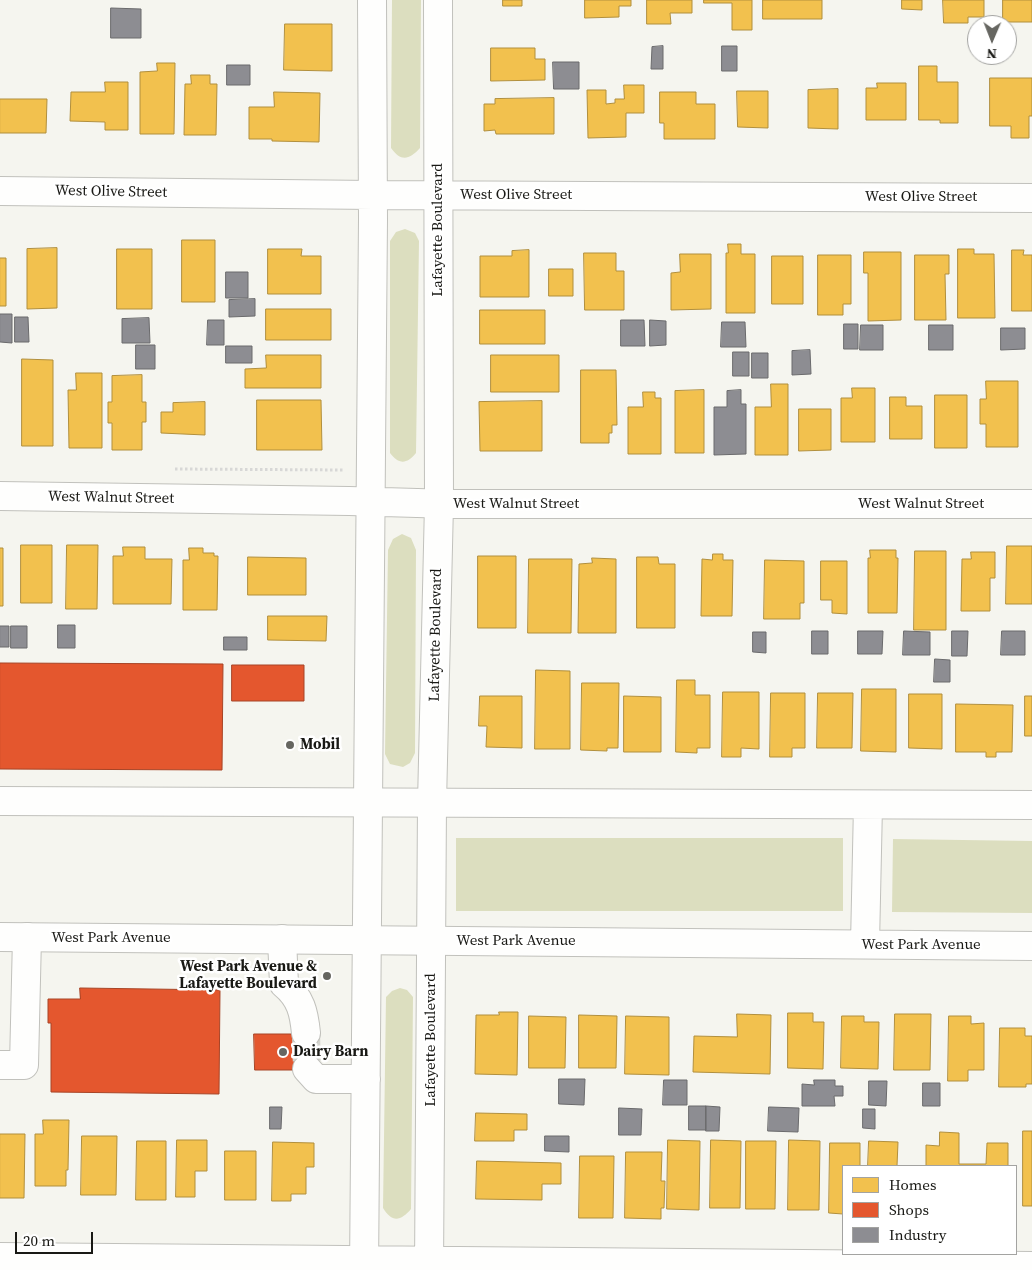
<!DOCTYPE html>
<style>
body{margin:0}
#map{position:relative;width:1032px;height:1270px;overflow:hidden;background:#f5f5ef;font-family:"Source Serif 4",serif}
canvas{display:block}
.legend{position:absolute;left:842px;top:1165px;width:175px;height:90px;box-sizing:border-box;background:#fff;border:1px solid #a3a3a1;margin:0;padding:6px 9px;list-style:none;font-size:15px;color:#191915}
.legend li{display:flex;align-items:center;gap:10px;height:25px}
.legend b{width:25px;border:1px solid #a3a3a1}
.north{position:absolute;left:967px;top:15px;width:50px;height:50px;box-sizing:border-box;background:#fff;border:1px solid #a3a3a1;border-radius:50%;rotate:181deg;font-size:14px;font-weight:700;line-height:20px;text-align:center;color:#191915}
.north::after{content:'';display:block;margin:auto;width:18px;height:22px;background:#666661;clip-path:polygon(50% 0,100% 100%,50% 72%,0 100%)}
.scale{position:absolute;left:15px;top:1232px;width:78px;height:22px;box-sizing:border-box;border:2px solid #191915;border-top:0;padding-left:6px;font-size:15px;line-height:18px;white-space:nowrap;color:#191915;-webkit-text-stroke:4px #fff;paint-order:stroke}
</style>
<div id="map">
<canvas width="1032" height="1270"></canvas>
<ul class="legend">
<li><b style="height:14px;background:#f2c14e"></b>Homes</li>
<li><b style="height:14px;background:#e4572e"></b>Shops</li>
<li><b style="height:14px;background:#8d8d92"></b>Industry</li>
</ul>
<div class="north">N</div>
<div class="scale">20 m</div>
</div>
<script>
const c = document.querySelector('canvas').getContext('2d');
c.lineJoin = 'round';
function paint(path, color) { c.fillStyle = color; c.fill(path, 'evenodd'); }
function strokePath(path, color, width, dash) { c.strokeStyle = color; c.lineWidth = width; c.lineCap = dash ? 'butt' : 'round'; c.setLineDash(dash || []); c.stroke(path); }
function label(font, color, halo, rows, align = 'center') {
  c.font = font + ' "Source Serif 4",serif'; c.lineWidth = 5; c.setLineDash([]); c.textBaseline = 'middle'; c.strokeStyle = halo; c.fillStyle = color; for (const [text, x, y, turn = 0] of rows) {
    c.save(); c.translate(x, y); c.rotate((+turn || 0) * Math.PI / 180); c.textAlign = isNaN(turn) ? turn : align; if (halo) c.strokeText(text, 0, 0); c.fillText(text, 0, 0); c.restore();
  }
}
const green = new Path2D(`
 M392,0H421L420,148C409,160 401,162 391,148Z
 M405,229L415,233L419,241L416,453C407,464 399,465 390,453V241L396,232Z
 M402,534L411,538L416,550L415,753L410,763L403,767L390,764L385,754L388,550L393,539Z
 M456,838H843V911H456Z
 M893,839L1032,841V913L892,912Z
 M400,988L407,990L413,997L411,1209C401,1221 392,1223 383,1208L386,997L392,991Z`);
const homes = new Path2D(`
 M503,0H522V6H503Z
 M585,0H631V6H619V17L585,18Z
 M647,0H692V13H670L671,24H647Z
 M704,0H752V30H732V3H704Z
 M763,0H822V19H763Z
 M902,0H922V10L902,9Z
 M943,0H984V17H968V23H944Z
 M1003,0H1032V22H1003Z
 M285,24H332V71L284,70Z
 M491,48H535V59H545V80L491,81Z
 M157,63H175L174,134H140V72L157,71Z
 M919,66H937V82H958V123H940V120H919Z
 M191,75H210V84H217L216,135H184L185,84H191Z
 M990,78H1032V116H1029V138H1011V126H990Z
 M105,82H128V130H105V122L70,121L71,92H105Z
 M877,83H906V120H866V88H877Z
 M624,85H644V113H626V137L588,138L587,90H606V104L615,103V99H624Z
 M838,89V129L808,128V90Z
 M737,91H768V128L738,127Z
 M274,92L320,93L319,142L272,141V139H249V107H274Z
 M660,92H696V104H715V139H664V123H660Z
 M554,98V134H496L495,130L484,131V104H495V99Z
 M0,99H47L46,133H0Z
 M182,240H215V302H182Z
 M728,244H741V254H755V313H726V253H728Z
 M57,248V308L27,309V249Z
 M117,249H152V309H117Z
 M268,249H302L301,256H321V294H268Z
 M958,249H974V254H994L995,318H958Z
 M529,250V297H480V256H512V251Z
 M1012,250H1024L1023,255H1032V311H1012Z
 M864,252H901V320L868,321V273H864Z
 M584,253H616V271H624V310H585Z
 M680,254H711V309L671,310V273L680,272Z
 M818,255H851V304H843V315H818Z
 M915,255H949V274H945L946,320H915Z
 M772,256H803V304H772Z
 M0,258H6V306H0Z
 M549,269H573V296H549Z
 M266,309H331V340H266Z
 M480,310H545V344H480Z
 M266,355H321V388H245V369L266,368Z
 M491,355H559V392H491Z
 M22,359L53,360V446H22Z
 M581,370H616L617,425H612V433H609V443H581Z
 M76,373H102V448H69L68,390H76Z
 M142,375V402H146V422H142V450H112V423H108V402H112V376Z
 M986,381H1018V447H986V424H980V399H986Z
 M771,384H788V455H755V407H771Z
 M852,388H875V442H841V398H852Z
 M704,390V453H675V391Z
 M643,392H655V398H661V454H628V407H643Z
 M935,395H967V448H935Z
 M890,397H906V406H922V439H890Z
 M257,400H321L322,450H257Z
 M542,401V451H480L479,402Z
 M205,402V435L161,433V412H173V403Z
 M799,409H831V450L799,451Z
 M21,545H52V603H21Z
 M67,545H98L97,609H66Z
 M1007,546H1032V604H1006Z
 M123,547H145V559H172L171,604H113V556H123Z
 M0,548H3V606H0Z
 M189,548H203V553H214V556H218L217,610H183V560H189Z
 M870,550H896V558H898L897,613H868V558H870Z
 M915,551H946V630H914Z
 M971,552H995V578H990V611H961L962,559H971Z
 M713,554H723V560H733L732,616H701L702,559L712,560Z
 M478,556H516V628H478Z
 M248,557L306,558V595H248Z
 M637,557H658L659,564H675V628H637Z
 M592,558L616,559V633H578L579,564L592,563Z
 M529,559H572L571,633H528Z
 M765,560L804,561V603H800V619H764Z
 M821,561H847V614L832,613V600H821Z
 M268,616H327L326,641L268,640Z
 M536,670L570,671V749H535Z
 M677,680H695V695H710V748H697V753L676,752Z
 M582,683H619L618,748H607V751L581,750Z
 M862,689H896V752L861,751Z
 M723,692H759V749L741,748V757H722Z
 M771,693H805V748H792V757H770Z
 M818,693H853L852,748H817Z
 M909,694H942V749L909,748Z
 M480,696H522V748L486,747L487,726H479Z
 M624,696L661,697V752H624Z
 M1025,696H1032V736H1025Z
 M956,704L1013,705L1012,752H996V757H986V752H956Z
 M499,1012H518L517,1075L475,1074L476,1015H499Z
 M788,1013H813V1022H824L823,1069L788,1068Z
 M737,1014L771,1015L770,1074L693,1072L694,1036L737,1037Z
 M895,1014H931L930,1070H894Z
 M579,1015L617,1016L616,1068H579Z
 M529,1016L566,1017L565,1068H529Z
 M626,1016L669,1017V1075L625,1074Z
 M842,1016H864V1022H879L878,1069L841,1068Z
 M949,1016H971V1024L984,1023V1070H968V1081H948Z
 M1000,1028H1025V1036H1032V1084H1026V1087H999Z
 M476,1113L527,1114V1130H514V1141H475Z
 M43,1120H69L68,1170H66V1186H35V1134H43Z
 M1023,1131H1032V1206H1023Z
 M940,1132L959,1133V1164H986L987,1143H1008V1166H926V1145L939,1146Z
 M0,1134H25L24,1198H0Z
 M82,1136H117L116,1195H81Z
 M177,1140H207V1171H195V1197H176Z
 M668,1140L700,1141L699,1210L667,1209Z
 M711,1140L741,1141L740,1208H710Z
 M789,1140L820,1141L819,1210H788Z
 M137,1141H166V1200H136Z
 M746,1141H776L775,1209H746Z
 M869,1141L898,1142L897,1166H868Z
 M273,1142L314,1143V1167H306V1194H291V1201H272Z
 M830,1143H860V1166H843V1214L829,1213Z
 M225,1151H256V1200H225Z
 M626,1152H662L661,1181H665L664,1208H661V1219L625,1218Z
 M580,1156H614L613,1218H579Z
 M477,1161L561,1163V1184H542V1200L476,1199Z`);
const shops = new Path2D(`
 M0,663L223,664L222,770L0,769Z
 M232,665H304V701H232Z
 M80,988L220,990L219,1094L51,1092V1023H48V999H80Z
 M254,1034H312V1070H255Z`);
const industry = new Path2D(`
 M111,8L141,9V38H111Z
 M663,46V69H651L652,47Z
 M722,46H737V71H722Z
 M553,62H579V89H554Z
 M227,65H250V85H227Z
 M226,272H248V298H226Z
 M255,299V316L229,317V300Z
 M0,314H12V343L0,342Z
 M15,317H28L29,342H15Z
 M149,318L150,343H122V319Z
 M208,320H224V345H207Z
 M621,320H644L645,346H621Z
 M650,320L666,321V345L650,346Z
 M722,322H745L746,347H721Z
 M844,324H858V349H844Z
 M861,325H883V350H860Z
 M929,325H953V350H929Z
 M1001,328H1025V349L1001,350Z
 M136,345H155V369H136Z
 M226,346H252V363H226Z
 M810,350L811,374L792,375V351Z
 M733,352H749V376H733Z
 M752,353H768V378H752Z
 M741,390V404H746V454L714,455V407H727V391Z
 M58,625H75V648H58Z
 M0,626H9V647H0Z
 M11,626H27V648H11Z
 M812,631H828V654H812Z
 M858,631H883L882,654H858Z
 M904,631L930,632V655H903Z
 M952,631H968L967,656H952Z
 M1002,631H1025V655H1001Z
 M753,632H766V653L753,652Z
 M224,637H247V650H224Z
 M935,659L950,660V682H934Z
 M559,1079H585L584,1105L559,1104Z
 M664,1080H687V1105H663Z
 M814,1080H835V1086H843V1096H834L835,1106H802V1084L814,1085Z
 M869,1081H887L886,1106L869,1105Z
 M923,1083H940V1106H923Z
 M689,1106H706V1130H689Z
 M706,1106L720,1107L719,1131H706Z
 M270,1107H282L281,1129H270Z
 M769,1107L799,1108L798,1132L768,1131Z
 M619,1108L642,1109L641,1135H619Z
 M863,1109H875V1129L863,1128Z
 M545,1136H569V1152L545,1151Z`);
const minorTunnel = new Path2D(`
 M306,1033L307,1069`);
const path = new Path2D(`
 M175,469L344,470`);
const minor = new Path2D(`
 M0,191L373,195L1032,198
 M0,496L349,501L451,504H1032
 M282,939L284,984C301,998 304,1013 306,1033
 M0,1065H24L27,937
 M307,1069L316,1079H366
 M0,1257L1032,1266
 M364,1270L373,219L372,0
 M429,1270L432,803L439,504L438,0`);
const highway = new Path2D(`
 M0,801L1032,805
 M0,937L1032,946
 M865,944L868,805`);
const markers = [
 [290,745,5,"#666661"],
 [327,976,5,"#666661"],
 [283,1052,5,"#666661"]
];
const streetNames = [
 ["West Olive Street",111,192,1],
 ["West Olive Street",516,195],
 ["West Olive Street",921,197],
 ["Lafayette Boulevard",438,230,-90],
 ["West Walnut Street",111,498,1],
 ["West Walnut Street",516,504],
 ["West Walnut Street",921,504],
 ["Lafayette Boulevard",436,635,-89],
 ["West Park Avenue",111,938],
 ["West Park Avenue",516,941],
 ["West Park Avenue",921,945],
 ["Lafayette Boulevard",431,1040,-90]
];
const poiNames = [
 ["Mobil",300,745],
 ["West Park Avenue &",317,967,"right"],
 ["Lafayette Boulevard",317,984,"right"],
 ["Dairy Barn",293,1052]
];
paint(green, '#dcdebf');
paint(homes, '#f2c14e');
strokePath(homes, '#b18f3d', 1);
paint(shops, '#e4572e');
strokePath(shops, '#a74426', 1);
paint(industry, '#8d8d92');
strokePath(industry, '#6a6a6c', 1);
strokePath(minorTunnel, '#d4d4ce', 28, [28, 14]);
strokePath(minor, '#c1c1bc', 30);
strokePath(highway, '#c1c1bc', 30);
strokePath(path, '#d7d7d6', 3, [2.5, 2.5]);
strokePath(minor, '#fefefd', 28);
strokePath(highway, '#fefefd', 28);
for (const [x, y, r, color] of markers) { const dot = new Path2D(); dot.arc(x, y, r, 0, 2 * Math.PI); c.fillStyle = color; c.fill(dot); strokePath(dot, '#fff', 2); }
label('15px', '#191915', '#fff', streetNames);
label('bold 15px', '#191915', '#fff', poiNames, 'left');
</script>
